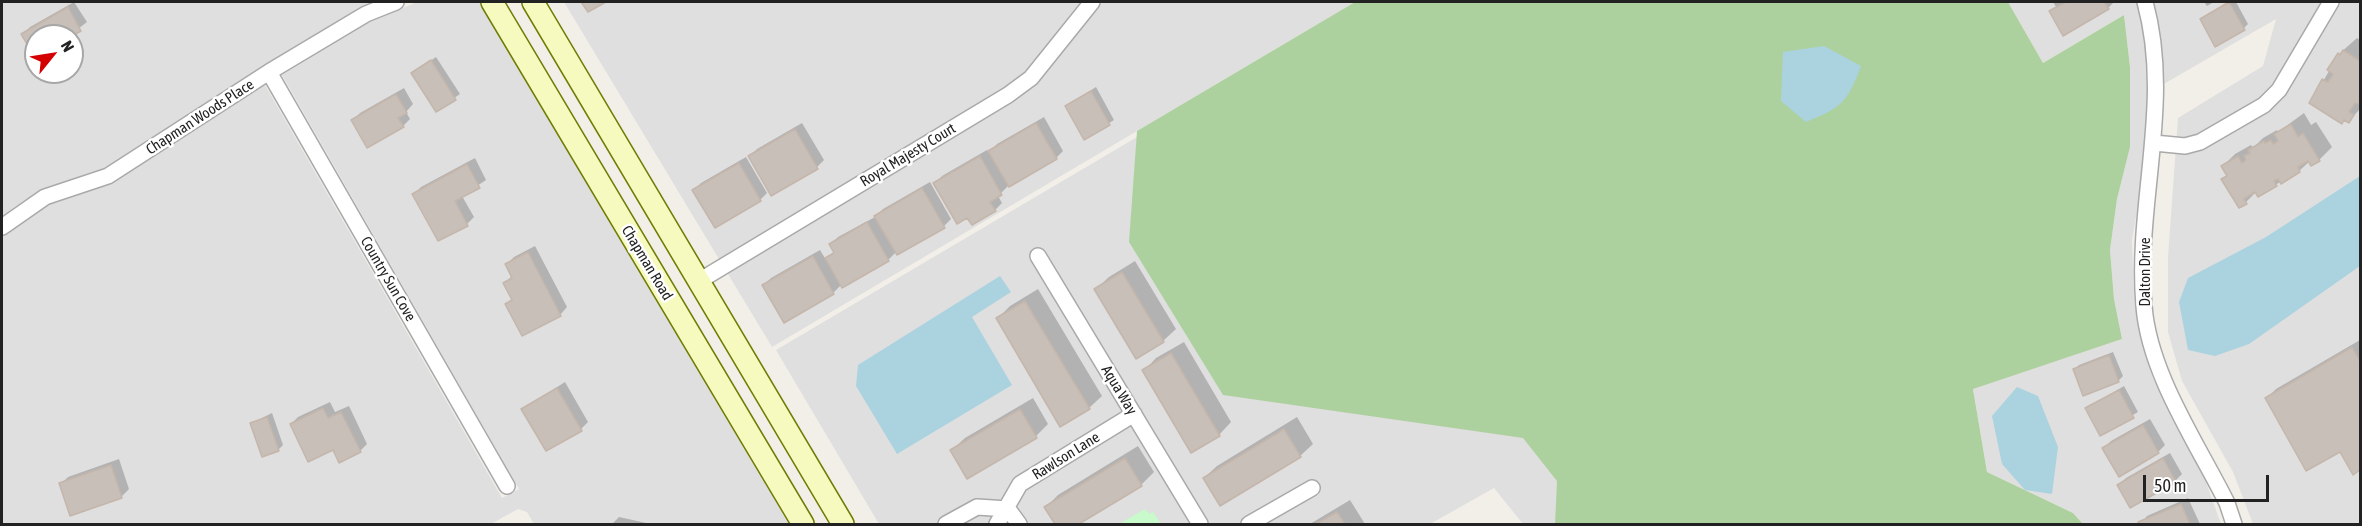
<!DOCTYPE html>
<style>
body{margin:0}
#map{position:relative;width:2362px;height:526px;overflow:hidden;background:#f2efe9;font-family:"Asap Condensed",sans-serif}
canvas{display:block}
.frame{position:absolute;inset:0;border:3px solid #222;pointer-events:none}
.north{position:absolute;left:24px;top:24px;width:60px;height:60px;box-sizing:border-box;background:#fff;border:2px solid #a7a7a7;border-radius:50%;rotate:60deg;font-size:16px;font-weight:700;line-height:24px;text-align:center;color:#222}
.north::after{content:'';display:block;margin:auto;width:21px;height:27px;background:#d40000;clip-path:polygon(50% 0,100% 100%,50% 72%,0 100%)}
.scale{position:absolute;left:2143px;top:475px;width:126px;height:27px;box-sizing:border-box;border:3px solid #222;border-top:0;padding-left:8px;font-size:18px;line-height:21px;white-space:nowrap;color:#222;-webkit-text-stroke:4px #fff;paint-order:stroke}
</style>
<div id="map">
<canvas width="2362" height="526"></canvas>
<div class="frame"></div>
<div class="north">N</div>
<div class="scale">50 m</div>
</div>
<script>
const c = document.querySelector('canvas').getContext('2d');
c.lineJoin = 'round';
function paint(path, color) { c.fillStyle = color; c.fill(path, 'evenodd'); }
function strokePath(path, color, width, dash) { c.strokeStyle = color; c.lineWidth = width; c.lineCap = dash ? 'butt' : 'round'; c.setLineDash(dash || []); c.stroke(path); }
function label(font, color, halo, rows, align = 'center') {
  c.font = font + ' "Asap Condensed",sans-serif'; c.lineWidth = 5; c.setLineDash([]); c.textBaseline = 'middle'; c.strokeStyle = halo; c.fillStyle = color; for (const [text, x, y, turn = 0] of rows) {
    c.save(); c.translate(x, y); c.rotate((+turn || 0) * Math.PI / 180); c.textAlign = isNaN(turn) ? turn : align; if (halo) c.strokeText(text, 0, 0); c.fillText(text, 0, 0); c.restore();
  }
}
const residential = new Path2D(`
 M2,2H374L256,70L104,168L40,190L2,216ZM36,36H72V72H36Z
 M417,2H480L791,524H534L527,512L518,509L491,524H2V237L48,205L113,183L265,85L502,498L519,489L282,75L370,22Z
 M564,2H1355L772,347Z
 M1366,2L1983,524H1523L1494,488L1430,524H879L776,350Z
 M2008,2H2360V524H2253L2233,472L2182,381L2168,332V257L2178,118L2263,66L2276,19L2150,92L2142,182L2132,240L2134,298L2152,376L2175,423L2199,463L2221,524H2083L2073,513L1987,472L1973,388L2122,339L2114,299L2110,250L2117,199L2130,147V67L2124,15L2043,63Z`);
const forest = new Path2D(`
 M1355,2H2008L2043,63L2124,15L2130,67V147L2117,199L2110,250L2114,299L2122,339L1973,389L1987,472L2073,513L2083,524H1555L1557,481L1523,438L1223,395L1129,242L1137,131Z`);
const park = new Path2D(`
 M1145,509L1149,514L1153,512L1161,524H1119Z`);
const water = new Path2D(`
 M1824,46L1861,66C1847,103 1842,107 1806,122L1781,101L1783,52Z
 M2360,176V266L2249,344L2215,356L2188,350L2179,302L2188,278L2266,237Z
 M1000,276L1011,292L972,317L1012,385L897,454L856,386L858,365Z
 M2017,387L2038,396L2058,447L2052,494L2025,490L2002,464L1992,416Z`);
const shadow = new Path2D(`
 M74,2L87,22L69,36H36L35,55L23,34L30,27Z
 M2053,2H2114L2108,8L2051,12L2056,7Z
 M2204,2H2214L2207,6Z
 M2229,2H2236L2248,24L2244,28L2201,20Z
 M2357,38L2360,40V109L2349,121L2311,102L2339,54Z
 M436,57L460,94L437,110L413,73Z
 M1096,87L1114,120L1085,138L1066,106Z
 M404,88L413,104L406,112L410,119L403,126L353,120L360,113Z
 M2304,113L2311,125L2316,122L2332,147L2319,160L2310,161L2299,171L2258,195L2256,192L2246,202L2223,179L2228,175L2223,166L2235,154L2251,145L2253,148L2263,138L2277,130L2278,132Z
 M1044,117L1063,151L1056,158L1008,186L998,196L1002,203L995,210L935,183L942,176L987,150L989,153L997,144Z
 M802,123L824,160L817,167L750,156L757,149Z
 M746,157L767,193L760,200L694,190L701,183Z
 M475,158L486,180L462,196L474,217L467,224L414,194L421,187Z
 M930,182L951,219L944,226L898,253L897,251L888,260L842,284L833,293L785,321L764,285L771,278L820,250L826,260L835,251L831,244L838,237L875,217L883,209Z
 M535,246L567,307L560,315L523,334L507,304L513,298L505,283L512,276L507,264L514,257Z
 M1135,261L1176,329L1163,341L1096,289L1109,277Z
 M1038,289L1102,396L1089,408L998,318L1010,306Z
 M2360,340V469L2353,473L2340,450L2267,398L2276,389Z
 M1184,342L1231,422L1219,435L1144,371L1156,358Z
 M2113,352L2123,376L2118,381L2074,370L2079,365Z
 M565,382L588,422L581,429L523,409Z
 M2124,386L2138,412L2100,434L2087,408Z
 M1033,398L1048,424L1036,436L952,450L965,438Z
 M330,402L335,412L349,406L367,444L360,451L291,424L298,417Z
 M272,413L283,445L278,450L252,423Z
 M1297,417L1313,444L1300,456L1204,478L1217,466Z
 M2150,419L2165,445L2158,452L2104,448L2111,441Z
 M1138,446L1154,472L1141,485L1076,524H1056L1046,507L1058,495Z
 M2170,453L2182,474L2175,481L2131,506L2119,485L2126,478Z
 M119,459L129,489L122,496L71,514L61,484L68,477Z
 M2188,498L2200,524H2141L2147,516Z
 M1350,500L1365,524H1310Z
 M619,517L651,524H612Z`);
const building = new Path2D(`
 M581,2H606L588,12Z
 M2066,2H2104L2109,9L2063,36L2049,11Z
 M2229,2L2245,30L2215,47L2200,19Z
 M68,7L81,31L72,36H36L35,57L21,34Z
 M2343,50L2360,61V104L2355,103L2349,112L2354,115L2349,123L2344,120L2342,124L2309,103L2322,79L2328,82L2333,74L2327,70L2338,53L2340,55Z
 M431,60L456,100L436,112L411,73Z
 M1091,91L1110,125L1084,140L1065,106Z
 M396,94L407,113L398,118L404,127L367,148L351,120Z
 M1036,123L1057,159L1009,187L988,151Z
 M2291,124L2298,137L2303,133L2320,161L2311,166L2308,161L2298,167L2300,172L2281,184L2278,179L2274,181L2277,186L2258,197L2255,192L2244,199L2247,204L2239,208L2221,179L2227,176L2221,166L2238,156L2242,163L2246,160L2244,156L2250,153L2248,150L2264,141L2265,143L2271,140L2273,144L2278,141L2274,134Z
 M795,129L818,169L771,196L748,156Z
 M980,156L1002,195L990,202L996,211L972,225L967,218L957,224L933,183Z
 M739,163L761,201L715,228L692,190Z
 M467,164L480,188L455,201L468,226L438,241L412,194Z
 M922,188L945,228L897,255L874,216Z
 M867,222L889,261L842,288L825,258L834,253L829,244Z
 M528,252L561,316L522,336L505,304L512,300L503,283L512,278L505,264Z
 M813,256L834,294L784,323L762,285Z
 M1122,272L1164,342L1136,359L1094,289Z
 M1025,301L1090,409L1060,427L996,318Z
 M2352,347L2360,361V470L2353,475L2340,452L2306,471L2265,398Z
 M1171,353L1220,436L1191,453L1142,370Z
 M2109,355L2119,382L2083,396L2073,369Z
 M557,388L582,431L546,451L521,409Z
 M2119,390L2134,418L2100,436L2085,408Z
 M323,408L328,418L341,412L361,452L339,463L333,450L308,462L290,424Z
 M1020,409L1037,438L967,479L950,450Z
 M267,417L279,451L262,457L250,423Z
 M2143,425L2159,453L2119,477L2102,448Z
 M1284,429L1301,457L1220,506L1203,478Z
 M1125,458L1142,486L1079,524H1055L1044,507Z
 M2163,458L2176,482L2130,508L2117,485Z
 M111,465L122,498L70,516L59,483Z
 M2181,504L2190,524H2139L2138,522Z
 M1337,512L1345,524H1316Z`);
const street = new Path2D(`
 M2145,2C2173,103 2135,204 2144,306C2149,373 2197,443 2227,503L2234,524
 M269,72L507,486
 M2154,143L2185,146L2200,142L2264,105L2279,90L2331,2
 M2,227L45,197L108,176L269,72L366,14L396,2
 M1038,256L1200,524
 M699,281L1008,95L1031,78L1092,2
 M1008,509L1019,524
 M946,524L977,507L1008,509
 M997,524L1020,484L1134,414
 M1249,524L1312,488`);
const secondary = new Path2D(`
 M492,2L803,524
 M533,2L843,524`);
const streetNames = [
 ["Chapman Woods Place",200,117,-33],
 ["Royal Majesty Court",908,155,-31],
 ["Chapman Road",647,263,59],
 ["Dalton Drive",2145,272,-90],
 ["Country Sun Cove",388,279,60],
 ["Aqua Way",1119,390,59],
 ["Rawlson Lane",1066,456,-32]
];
paint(residential, '#e0dfdf');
paint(forest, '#add19e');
paint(park, '#c8facc');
paint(water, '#aad3df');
paint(shadow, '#0003');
paint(building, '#c7bfb8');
strokePath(building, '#c4b6ab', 1.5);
strokePath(street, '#a9a9a9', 18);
strokePath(secondary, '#707d05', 24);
strokePath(street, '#fff', 15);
strokePath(secondary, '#f7fabf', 21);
label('15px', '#222', '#fff', streetNames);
</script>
